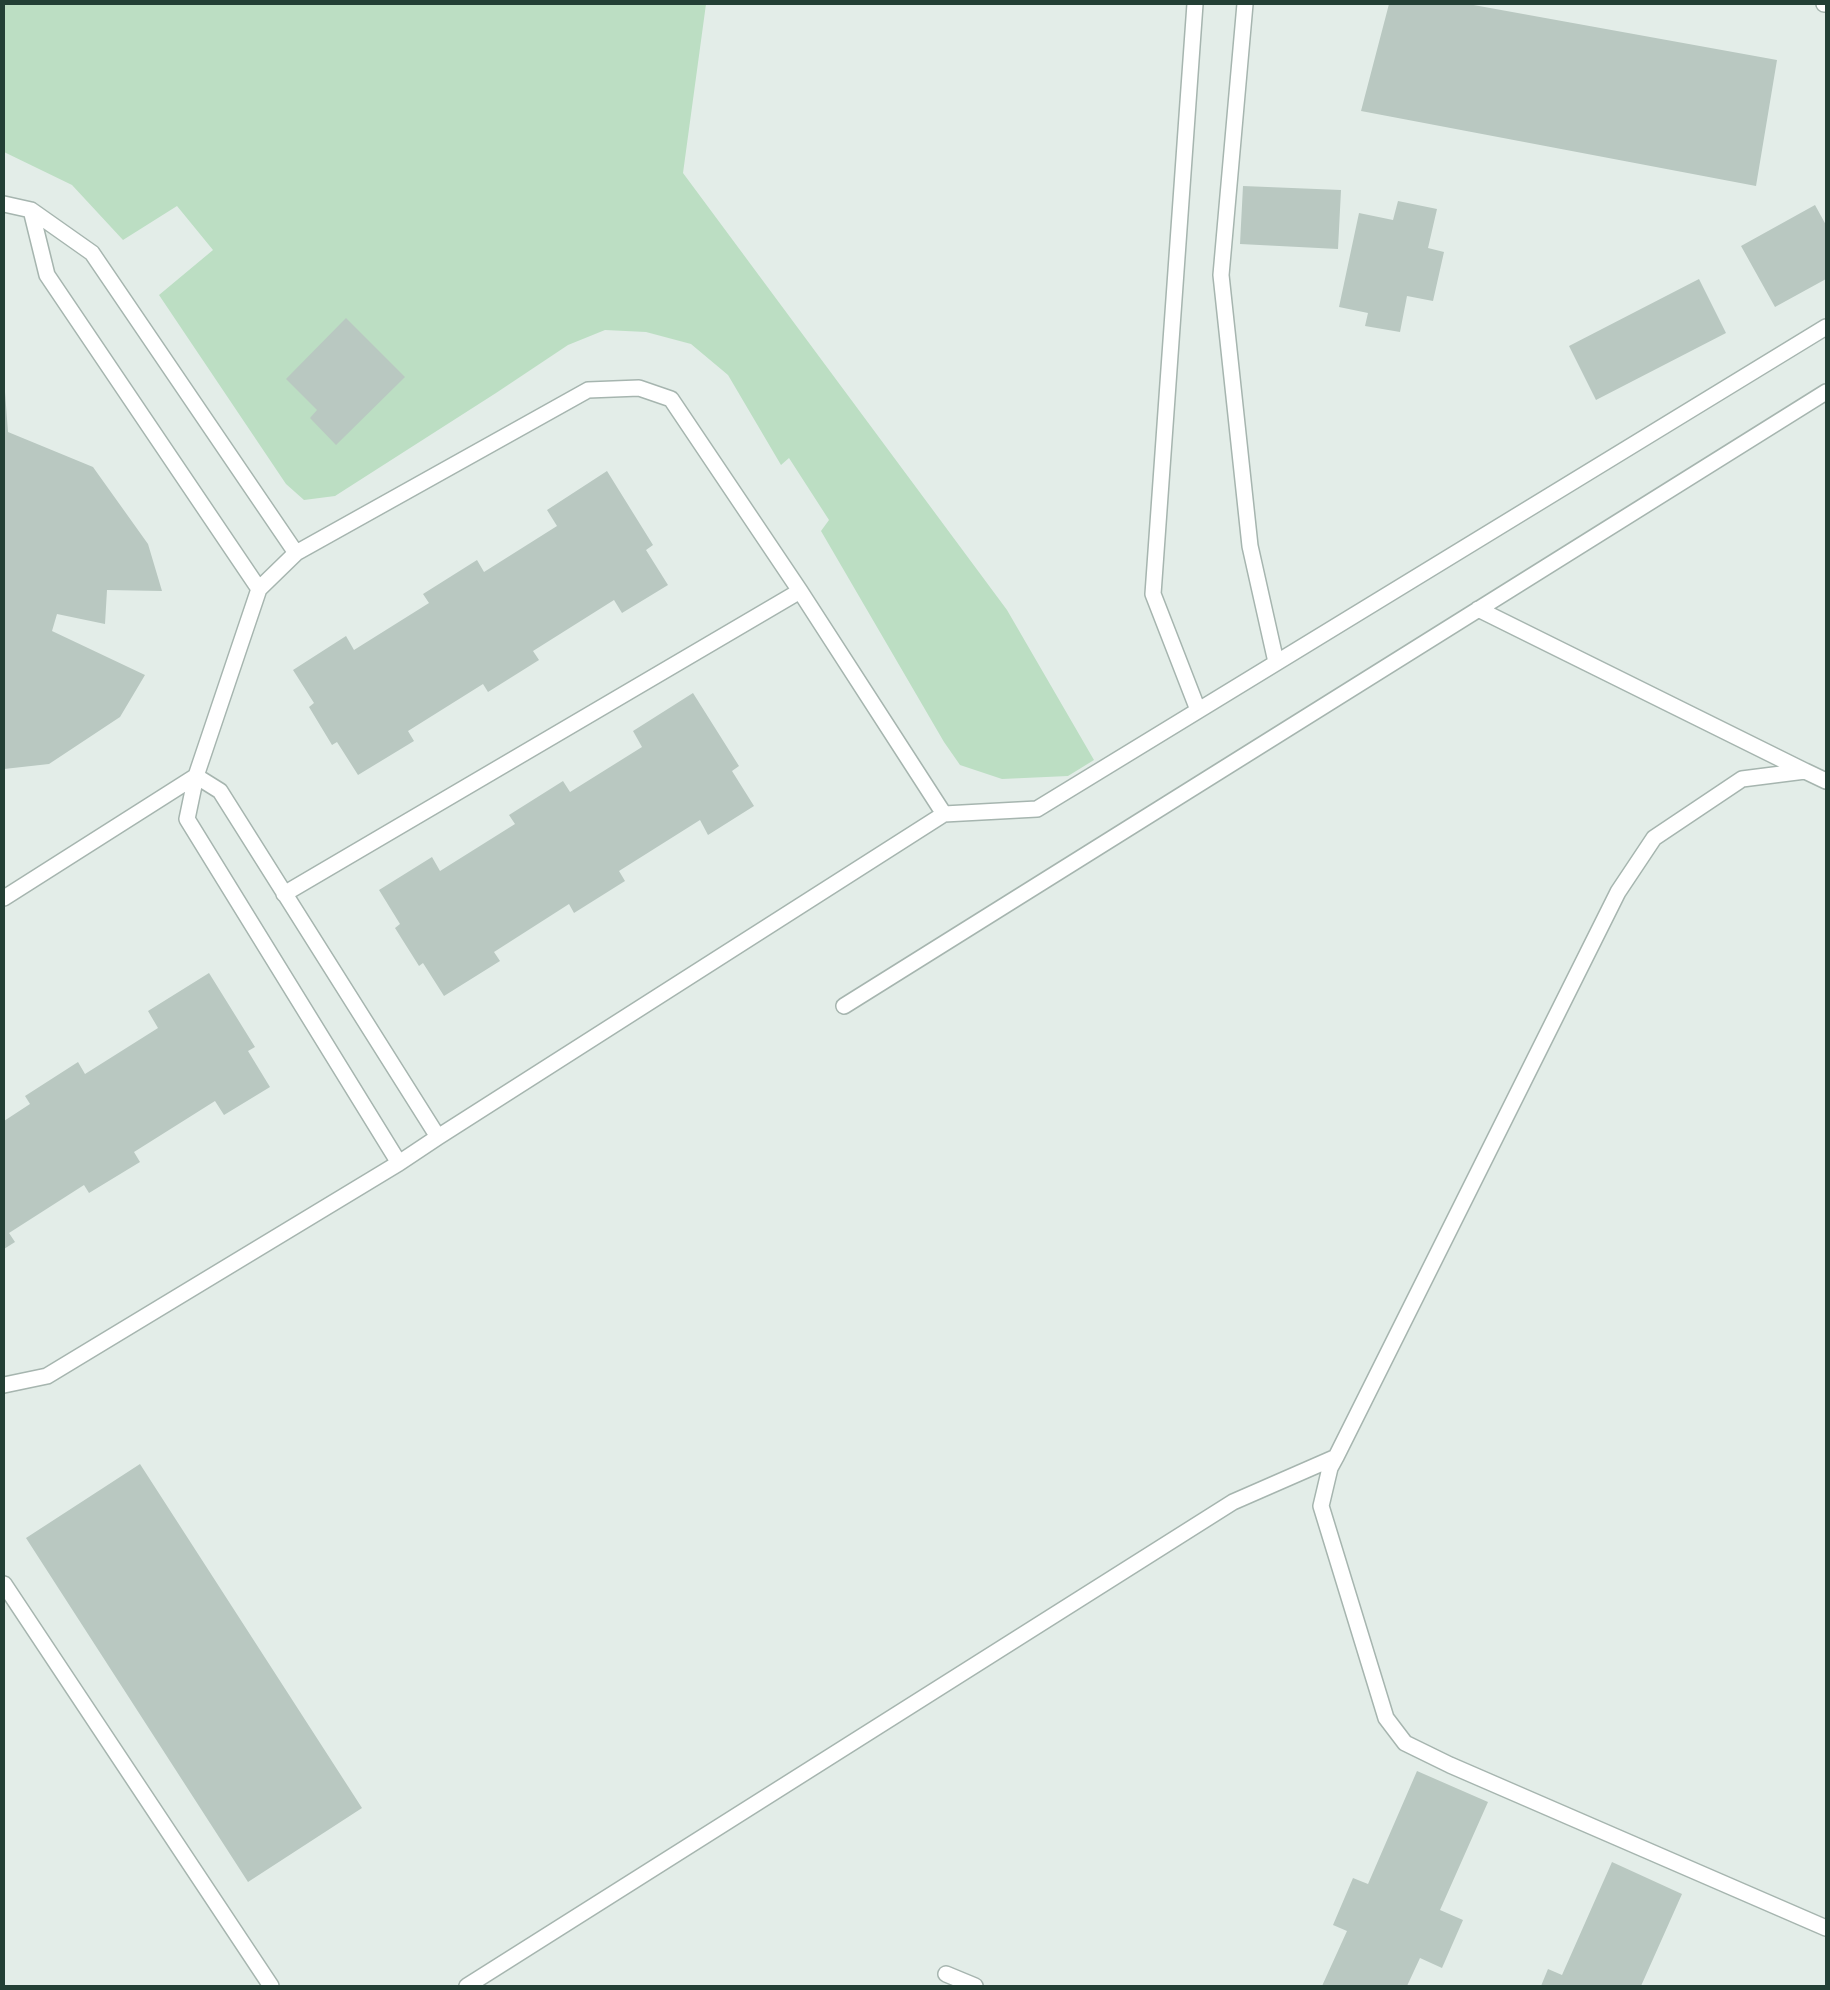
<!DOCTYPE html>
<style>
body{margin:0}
#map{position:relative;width:1830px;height:1990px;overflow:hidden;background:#e3ede8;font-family:Helvetica,sans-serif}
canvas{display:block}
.frame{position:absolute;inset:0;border:5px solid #233f35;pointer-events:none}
</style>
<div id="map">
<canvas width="1830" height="1990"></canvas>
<div class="frame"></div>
</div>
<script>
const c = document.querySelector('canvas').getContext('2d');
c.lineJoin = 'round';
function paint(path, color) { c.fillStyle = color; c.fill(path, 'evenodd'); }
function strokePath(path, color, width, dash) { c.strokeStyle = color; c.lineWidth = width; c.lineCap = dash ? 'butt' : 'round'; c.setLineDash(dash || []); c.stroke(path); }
const green = new Path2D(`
 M4,4H706L683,173L1007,610L1094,760L1068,776L1002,779L960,765L944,742L821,531L829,520L789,458L781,465L728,375L691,344L646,332L605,330L568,345L496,393L335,496L304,500L286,484L159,295L213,250L177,206L123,240L72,185L4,152Z`);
const building = new Path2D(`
 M1389,4H1468L1777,60L1756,186L1361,111Z
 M1243,186L1341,190L1338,249L1240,244Z
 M1398,201L1437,209L1428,248L1444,252L1433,301L1407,296L1400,332L1365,326L1368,313L1339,307L1359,213L1393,220Z
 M1815,205L1826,225V279L1775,307L1741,246Z
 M1699,279L1726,333L1596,400L1569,346Z
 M346,318L405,377L336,445L310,418L317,410L286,379Z
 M4,392H5L8,432L93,467L148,544L162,591L107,590L105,624L57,614L52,631L145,675L120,717L49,764L4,769Z
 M607,471L653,545L646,550L668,585L622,613L614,600L533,651L539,660L488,692L483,684L408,731L414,741L358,775L337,742L332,745L309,707L314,703L293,670L346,636L354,650L429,603L423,594L477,560L484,572L557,526L547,510Z
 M693,693L739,766L732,771L754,806L708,835L700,820L619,871L625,881L574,913L569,904L494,952L500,961L444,996L423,963L419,966L395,928L400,924L379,890L432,857L440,871L515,824L509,815L563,781L570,792L642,747L633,731Z
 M209,973L255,1047L248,1051L270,1087L224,1115L215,1101L134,1152L140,1162L89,1193L84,1185L9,1233L15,1242L4,1249V1121L30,1104L25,1096L78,1062L85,1074L158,1028L148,1011Z
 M140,1464L362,1808L248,1882L26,1538Z
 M1417,1771L1488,1802L1440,1910L1463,1920L1442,1968L1420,1958L1407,1986H1322L1347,1931L1333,1925L1353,1878L1368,1884Z
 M1612,1862L1682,1894L1641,1986H1541L1548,1969L1562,1975Z`);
const lane = new Path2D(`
 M1195,4L1153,594L1198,710
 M1245,4L1221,275L1250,546L1276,662
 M1824,4H1826
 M4,204L31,210L92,253L296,553
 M31,210L47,275L259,589
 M1478,609L1805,771
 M196,776L220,791L438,1137
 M1826,781L1805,771L1742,779L1654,838L1618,892L1336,1457L1330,1468L1321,1506L1386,1718L1405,1743L1450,1765L1826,1928
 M284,894L800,591
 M4,898L196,776
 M844,1006L1826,392
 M399,1163L187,819L196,776L259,589L296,553L588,390L639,388L671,399L800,591L944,814
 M4,1385L47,1376L399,1163L438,1137L944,814L1037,809L1826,327
 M4,1584L271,1986
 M946,1974L975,1986
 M467,1986L1233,1502L1336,1457`);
paint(green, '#bcdec3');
paint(building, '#b9c8c1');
strokePath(lane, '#a6b5af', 18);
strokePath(lane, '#fff', 15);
</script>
